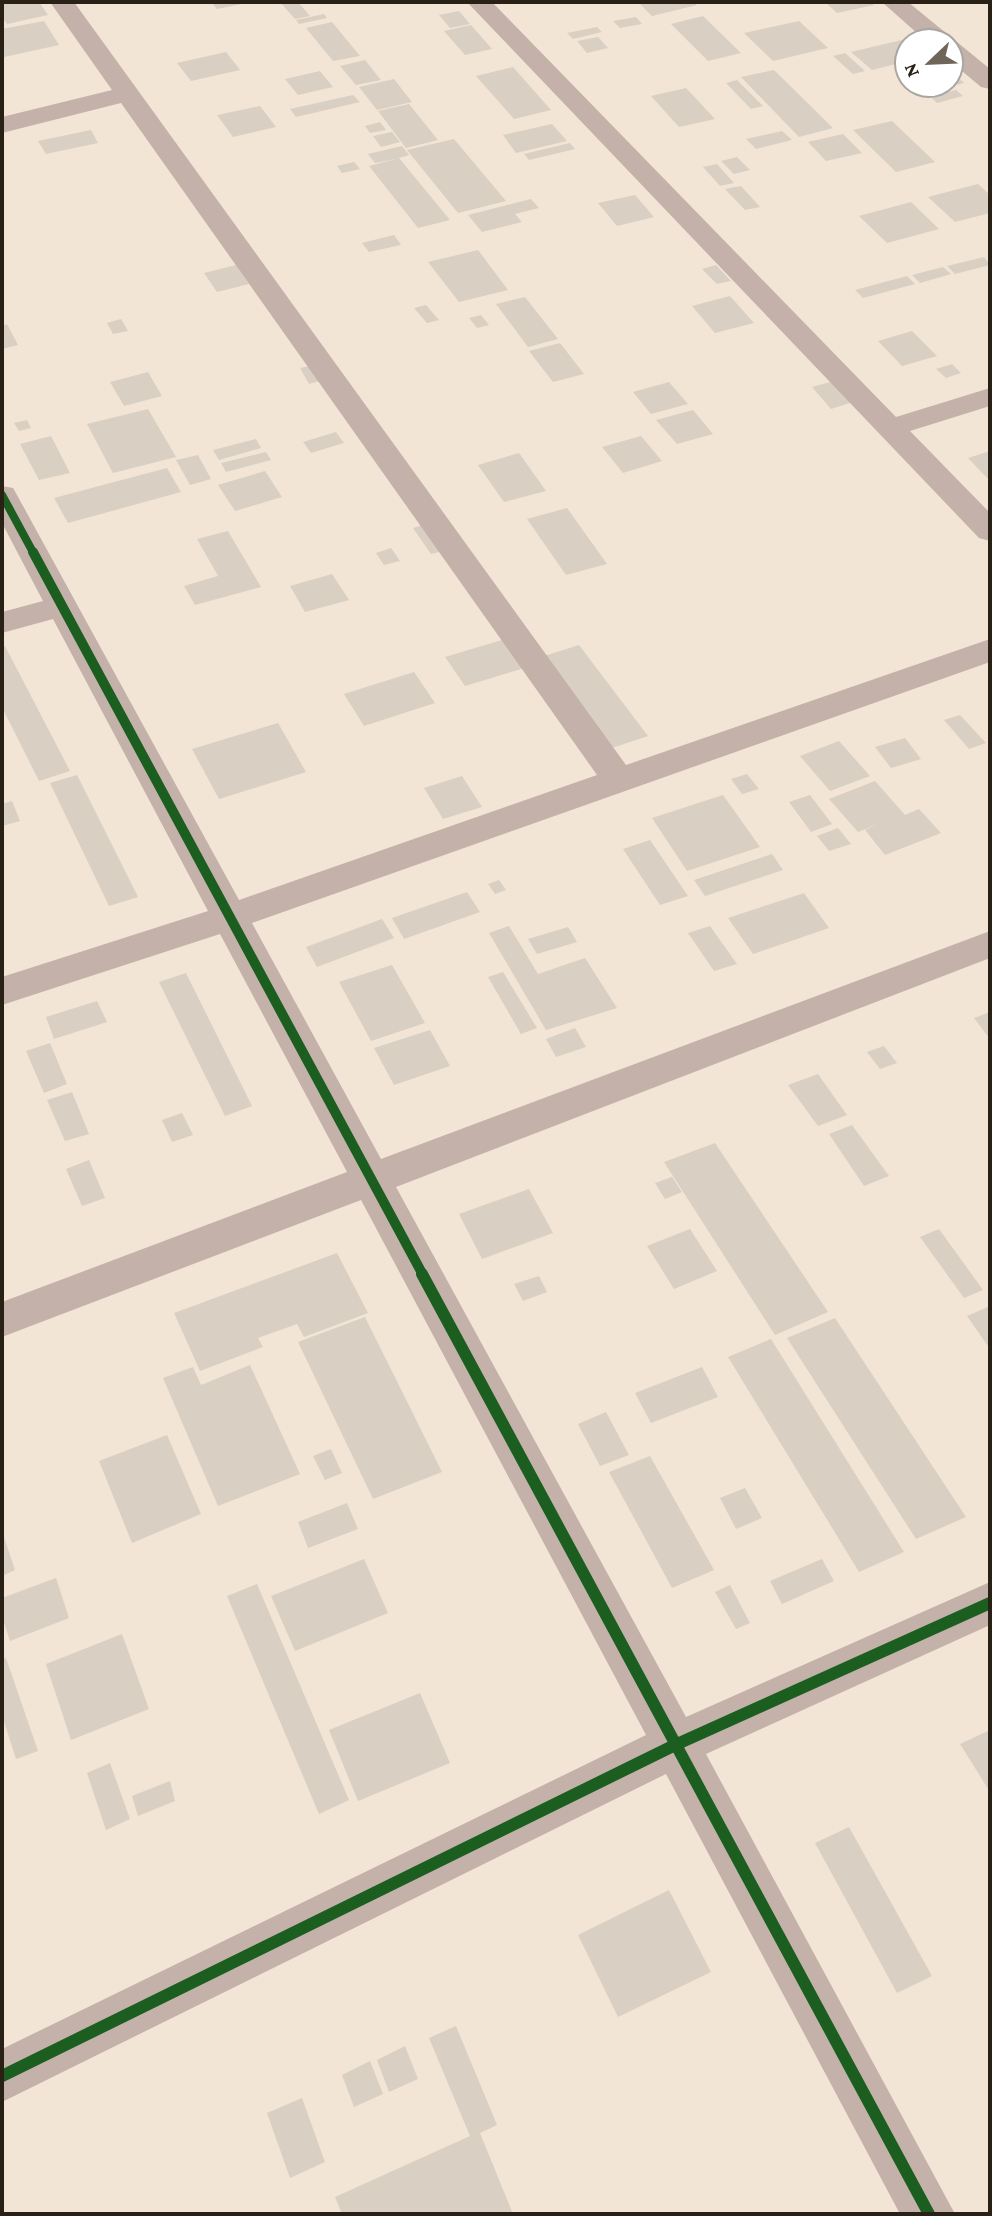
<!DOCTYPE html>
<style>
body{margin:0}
#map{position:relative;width:992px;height:2216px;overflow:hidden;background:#f2e5d5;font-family:"Crimson Pro",serif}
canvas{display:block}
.frame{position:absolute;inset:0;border:4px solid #292116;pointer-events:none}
.north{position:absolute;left:894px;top:28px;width:70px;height:70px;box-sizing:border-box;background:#fff;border:2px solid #a9a6a2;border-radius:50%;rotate:247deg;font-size:19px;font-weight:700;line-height:28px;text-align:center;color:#292116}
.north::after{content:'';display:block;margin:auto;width:24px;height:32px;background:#6f6659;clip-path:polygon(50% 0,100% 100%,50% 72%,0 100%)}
</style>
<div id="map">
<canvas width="992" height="2216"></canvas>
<div class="frame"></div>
<div class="north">N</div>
</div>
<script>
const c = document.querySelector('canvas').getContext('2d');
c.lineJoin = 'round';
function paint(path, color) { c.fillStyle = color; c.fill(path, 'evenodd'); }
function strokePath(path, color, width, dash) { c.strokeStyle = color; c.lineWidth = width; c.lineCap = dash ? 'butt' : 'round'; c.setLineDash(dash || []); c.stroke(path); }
const building = new Path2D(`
 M2,2H39L48,15L7,24L2,17Z
 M211,2H246L247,3L217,9Z
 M280,2H298L310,16L295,19Z
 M638,2H693L697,5L652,16Z
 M825,2H871L874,5L837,13Z
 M459,11L470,24L450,28L439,15Z
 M324,14L327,18L299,24L296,20Z
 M703,16L741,53L708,61L671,24Z
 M636,17L642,24L620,28L613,21Z
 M44,21L59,45L4,57L2,29Z
 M799,21L828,48L773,61L744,33Z
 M332,22L360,56L333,61L306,28Z
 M471,25L492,49L465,55L444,31Z
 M597,27L602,32L573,39L567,33Z
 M598,37L608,48L587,53L577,41Z
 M914,37L920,42H908V61L872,70L851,52Z
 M226,52L240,70L191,81L177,63Z
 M845,53L865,71L853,74L833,56Z
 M365,60L381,80L356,85L340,66Z
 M513,67L551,110L514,119L476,76Z
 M774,70L833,128L799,137L741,77Z
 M320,71L333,87L298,95L285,79Z
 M956,75L964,83L941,89L936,84H950V76Z
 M394,79L412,102L377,110L359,87Z
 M737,80L763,106L751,109L726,83Z
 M686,88L715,119L679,127L651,96Z
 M956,90L963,96L937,103L930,96Z
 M353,95L360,102L296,117L290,109Z
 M409,104L438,140L406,148L378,111Z
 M260,106L276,127L233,137L217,115Z
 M892,121L935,162L896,172L853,130Z
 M380,122L386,130L370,133L365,126Z
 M552,124L567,141L516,153L503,135Z
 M91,130L98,143L46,154L38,141Z
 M782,131L792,140L756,149L746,139Z
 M392,132L400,142L381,147L373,136Z
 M843,134L862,153L826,161L808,142Z
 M454,139L506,201L458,213L407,150Z
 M570,143L575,149L529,160L524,154Z
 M402,146L409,155L399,158L450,220L418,228L369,166L396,159L375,163L368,154Z
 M737,157L750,170L734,174L721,161Z
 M354,162L360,169L342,173L337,166Z
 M717,164L734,183L720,186L703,167Z
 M978,184L990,195V213L955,222L928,197Z
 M741,186L760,207L745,210L725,189Z
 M635,195L654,217L617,226L598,203Z
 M531,199L539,208L515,214L522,222L482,232L468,215Z
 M911,202L939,229L887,243L859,216Z
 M394,235L401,245L369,252L362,243Z
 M478,250L508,290L459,302L428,262Z
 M984,257L990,265L955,274L947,266Z
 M236,265L249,284L217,292L204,273Z
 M716,265L731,281L717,284L702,269Z
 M943,267L951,274L920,283L912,275Z
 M907,276L915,284L863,298L855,290Z
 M730,296L754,323L715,333L692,306Z
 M525,297L558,339L528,347L496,304Z
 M426,305L439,320L427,323L414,308Z
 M481,315L489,325L477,328L469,318Z
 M121,319L128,331L113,334L107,323Z
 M7,324L18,345L2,349V326Z
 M912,331L937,356L902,366L878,341Z
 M560,343L584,374L553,382L529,351Z
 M318,364L327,379L309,384L300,368Z
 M952,364L961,373L946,378L936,369Z
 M148,372L162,396L124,406L110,382Z
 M834,381L853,402L831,409L812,387Z
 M669,382L688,404L651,414L633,392Z
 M148,409L176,457L113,473L87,424Z
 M693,410L713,434L677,444L656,420Z
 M27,420L31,428L19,431L14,423Z
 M336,432L344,443L311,453L303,442Z
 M51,436L70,473L39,480L20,444Z
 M641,436L662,461L623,473L602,447Z
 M256,439L261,448L219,460L213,450Z
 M990,451V481L968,458Z
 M266,452L271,460L226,472L221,463Z
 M519,453L546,491L504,502L478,465Z
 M198,455L211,479L190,485L176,460Z
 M167,468L181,492L68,523L54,498Z
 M265,471L282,497L235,511L218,485Z
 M567,508L607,564L566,575L527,519Z
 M430,523L447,550L431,554L413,528Z
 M228,531L261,587L195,605L184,586L218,576L197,539Z
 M391,548L400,561L384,565L376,553Z
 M332,574L349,600L305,612L290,586Z
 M512,637L531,666L465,686L445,657Z
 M579,645L648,736L606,750L538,658Z
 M5,646L70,771L39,781L2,707V647Z
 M414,672L435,703L364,726L344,694Z
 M960,715L986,743L969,749L944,720Z
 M278,723L306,772L219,799L192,749Z
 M905,738L921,759L891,768L875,747Z
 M839,741L870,776L830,791L800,756Z
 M747,774L759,789L742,794L731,779Z
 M77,775L138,897L109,906L50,783Z
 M462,776L482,807L443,819L424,788Z
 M875,781L905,815L919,809L941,833L885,855L865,830L878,824L858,832L829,799Z
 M723,795L760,847L687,871L652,818Z
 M810,795L832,824L811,832L789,802Z
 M12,801L20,821L2,826V804Z
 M838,828L851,844L829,851L817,836Z
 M650,840L688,896L660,905L623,849Z
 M772,854L783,870L705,896L694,880Z
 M499,880L506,890L495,894L488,884Z
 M467,892L480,912L404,939L392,918Z
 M804,893L829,928L753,954L728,918Z
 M382,919L394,938L317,967L306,947Z
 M509,926L538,974L585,958L617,1008L546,1030L489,933Z
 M710,926L737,964L714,971L688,933Z
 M568,927L577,942L537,954L528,939Z
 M392,965L425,1023L371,1041L339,982Z
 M503,972L537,1028L521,1034L488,977Z
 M186,973L252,1106L225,1116L159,982Z
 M97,1001L107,1022L54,1039L46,1017Z
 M990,1012V1039L974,1018Z
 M575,1028L586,1047L556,1057L546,1039Z
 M430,1030L450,1066L394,1085L374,1048Z
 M50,1043L67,1084L44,1093L26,1051Z
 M884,1046L897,1063L880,1069L867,1052Z
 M818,1074L847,1115L818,1126L788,1085Z
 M72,1092L89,1134L65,1141L47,1100Z
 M182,1113L193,1135L172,1142L162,1120Z
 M852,1125L889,1176L864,1186L829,1134Z
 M715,1143L828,1312L775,1335L664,1162Z
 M89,1160L105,1198L82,1206L66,1169Z
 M672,1177L682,1192L665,1199L655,1183Z
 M529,1189L553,1233L482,1259L459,1214Z
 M690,1229L717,1271L674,1289L647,1246Z
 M939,1229L983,1290L964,1298L920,1237Z
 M337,1253L368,1313L304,1337L297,1324L258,1338L263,1347L200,1371L174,1313Z
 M539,1276L547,1292L523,1301L514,1284Z
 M990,1306V1349L967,1316Z
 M365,1317L442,1472L373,1499L298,1342Z
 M835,1318L966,1517L916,1539L787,1338Z
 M771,1339L904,1552L859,1572L728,1357Z
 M250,1365L300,1474L218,1506L163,1378L193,1367L201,1385Z
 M702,1367L718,1397L651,1423L635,1393Z
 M606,1412L629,1455L600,1466L578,1424Z
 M167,1435L201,1514L132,1543L99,1461Z
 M331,1449L342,1473L325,1480L313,1456Z
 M650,1456L714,1570L672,1588L609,1472Z
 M745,1488L762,1518L736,1529L720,1498Z
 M347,1503L358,1529L308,1548L298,1522Z
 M2,1531L15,1570L2,1576Z
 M364,1559L388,1613L295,1651L271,1596Z
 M822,1559L834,1581L782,1604L770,1581Z
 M56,1578L69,1618L10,1641L2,1616V1598Z
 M257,1584L349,1800L319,1814L227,1596Z
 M730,1585L750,1623L736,1629L715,1592Z
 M122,1634L149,1709L71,1740L46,1664Z
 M6,1658L38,1751L16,1759L2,1715V1660Z
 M420,1693L450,1763L358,1801L329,1730Z
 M990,1730V1792L960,1744Z
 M110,1763L130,1819L106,1830L87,1773Z
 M170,1781L175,1801L138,1816L132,1796Z
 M849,1827L932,1976L897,1993L815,1843Z
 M669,1890L711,1972L618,2017L578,1935Z
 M456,2026L497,2125L480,2133L513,2214H342L335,2197L470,2136L429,2038Z
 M405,2046L418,2079L389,2092L377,2060Z
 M370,2061L383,2094L354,2107L342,2075Z
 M302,2098L325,2162L290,2178L267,2113Z`);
const minor = new Path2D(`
 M50,2H74L626,765L990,639V662L252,923L381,1159L990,931V958L396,1187L686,1717L990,1582V1625L706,1754L955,2214H900L666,1774L2,2102V2049L646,1735L361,1200L2,1337V1302L347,1172L220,934L2,1005V977L208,911L53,619L2,633V612L43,601L2,523V486L13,488L17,495L239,900L597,775L121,103L2,133V117L112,90Z
 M467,2H492L896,417L990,388V406L910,431L990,513V541L979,538Z
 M882,2H908L990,69V89L981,87L950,61V42H927Z`);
const cyclewayFar2 = new Path2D(`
 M2,495L34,554`);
const cyclewayFar1 = new Path2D(`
 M33,552L423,1275`);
const cycleway = new Path2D(`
 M422,1274L929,2214
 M2,2076L675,1745L990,1603`);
paint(building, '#d9cfc2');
paint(minor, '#c4b2aa');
strokePath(cyclewayFar2, '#1b5e20', 8);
strokePath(cyclewayFar1, '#1b5e20', 10);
strokePath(cycleway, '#1b5e20', 12);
</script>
